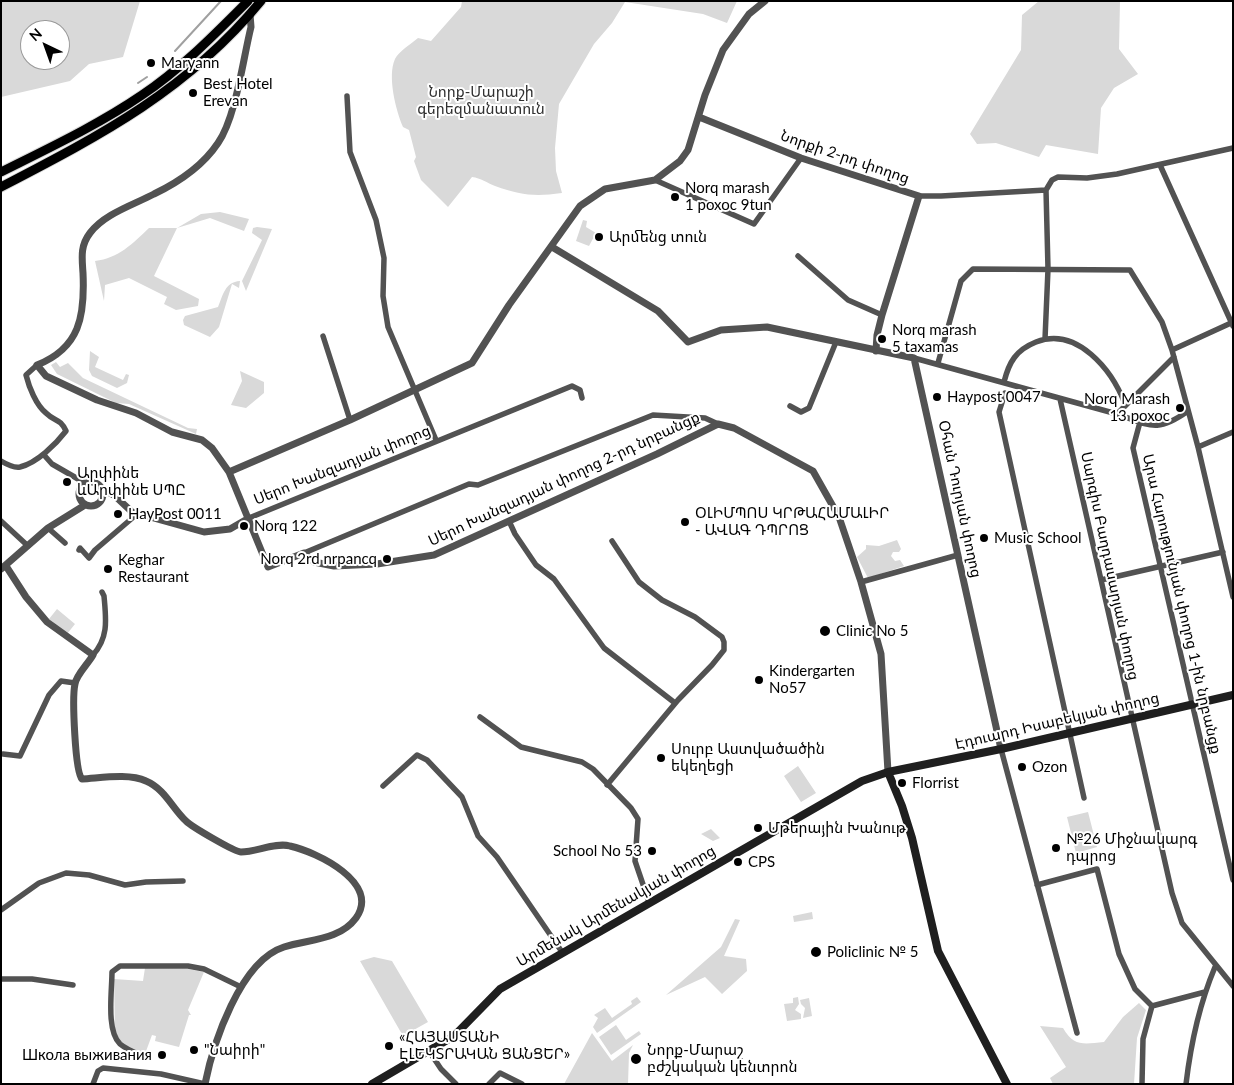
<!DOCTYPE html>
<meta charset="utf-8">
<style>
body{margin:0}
#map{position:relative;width:1234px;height:1085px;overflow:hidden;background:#fff;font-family:Lato,sans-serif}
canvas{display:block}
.frame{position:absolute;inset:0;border:2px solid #000;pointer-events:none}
.north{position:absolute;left:20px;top:20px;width:50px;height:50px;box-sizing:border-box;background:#fff;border:1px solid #999;border-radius:50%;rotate:318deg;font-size:14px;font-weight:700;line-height:20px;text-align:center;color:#000}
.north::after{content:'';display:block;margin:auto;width:18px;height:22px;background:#000;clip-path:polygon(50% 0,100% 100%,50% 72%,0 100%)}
</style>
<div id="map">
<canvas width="1234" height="1085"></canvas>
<div class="frame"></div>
<div class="north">N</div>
</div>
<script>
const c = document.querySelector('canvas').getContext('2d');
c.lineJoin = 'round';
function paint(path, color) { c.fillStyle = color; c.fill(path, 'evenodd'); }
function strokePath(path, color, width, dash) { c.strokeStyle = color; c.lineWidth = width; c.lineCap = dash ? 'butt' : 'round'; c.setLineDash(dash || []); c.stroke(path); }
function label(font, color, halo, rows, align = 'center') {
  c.font = font + ' Lato,"Noto Sans Armenian",sans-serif'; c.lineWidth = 4; c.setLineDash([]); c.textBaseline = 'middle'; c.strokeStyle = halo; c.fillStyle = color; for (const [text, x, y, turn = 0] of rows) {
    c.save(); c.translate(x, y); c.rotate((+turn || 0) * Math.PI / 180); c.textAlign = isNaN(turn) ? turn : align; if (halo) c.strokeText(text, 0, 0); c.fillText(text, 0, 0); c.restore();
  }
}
const green = new Path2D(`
 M1,1H140L123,57L89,64L70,81L1,97ZM30,30H60V60H30Z
 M462,1H737L727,23L703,14L625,2L612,23L594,44L559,104L555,148L556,171L562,193C534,197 521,195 495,186C487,183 481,178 472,177L448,207L421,180L414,161L416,157L409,130L403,127C396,111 387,76 395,59C399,51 411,44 418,38L431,41L461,7Z
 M1039,1H1120L1119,49L1138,74L1114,88L1101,108L1098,154L1046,145L1039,157L996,143L977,144L970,134L1021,50L1022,15Z
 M220,212L249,219L244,231L210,218L177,228L154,276L199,299L198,306L176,310L164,304L167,297L129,278L105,285L104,301L95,261C119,258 132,244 149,228H177L201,214Z
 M583,220L587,221L586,227L596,233L589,246L576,241Z
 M257,227L272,229L246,291L242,281L262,240L252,233L253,228Z
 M240,281L239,288L232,284L219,327L210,337L184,325L183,320L185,316L218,307C223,295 225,282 240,281Z
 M90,351L99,357L95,367L123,380L126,374L129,375L127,383L117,388L92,376L89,370Z
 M56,362L60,367L68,363L83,378L188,428L197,429L196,434L129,404L116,403L57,374L51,365Z
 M240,371L264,382V393L246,408L231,405L242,381Z
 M897,540L901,549L899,552H893L891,556L895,561L900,560L904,566L868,578L857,557L866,549V545L879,546Z
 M57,609L75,624L67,634L49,619Z
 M798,766L816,793L801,802L784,776Z
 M1088,812L1097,847L1076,853L1067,817Z
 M711,829L720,838L713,841L701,834Z
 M812,912L813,919L794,922L793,916Z
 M735,919L740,920L724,956L746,959L747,971L722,994L705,977L666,995L721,947Z
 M374,957L392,961L428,1022L403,1036L360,961Z
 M145,968L188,969L204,972L188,1010L191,1015H189L179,1047L155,1041L156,1036L152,1035L145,1054L121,1043L115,1034L114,979L143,981Z
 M637,997L641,1002L597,1033L593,1027L598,1018L594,1015L605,1008L612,1018L632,1004L631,1001Z
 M798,997L799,1004L795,1010L801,1014V1019L787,1021L784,1004L793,1003V998Z
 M809,998L812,1016L803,1018L805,1008L801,1004L800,1000Z
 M1139,1003L1146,1010L1137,1038L1134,1084H1053L1050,1078L1066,1067L1040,1026L1063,1028C1074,1047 1084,1044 1104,1042L1123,1017Z
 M616,1025L626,1040L639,1031L641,1034L611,1055L599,1037Z
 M592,1033L612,1061L633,1045L629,1053L628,1084H564Z`);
const stream = new Path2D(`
 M175,51L221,1
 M138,83L147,77`);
const minor = new Path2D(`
 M347,96L350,152L376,220L384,258L383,296L388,327L436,440
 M1160,165L1233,326
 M655,180L754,224L801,158
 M919,196H941L1046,190L1052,180L1058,177L1087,178L1117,174L1233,148
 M798,256L848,300L882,315
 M323,336L350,420
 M1045,339L1048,269L1046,190
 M1172,350L1231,323
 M914,358L1117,414C1151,426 1157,433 1188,411
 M938,363L961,281L973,269L1130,270L1162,322L1172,350L1198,447L1233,597
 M1004,382C1009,362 1016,350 1036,342C1077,326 1112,370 1125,404
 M1005,393L999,412L1084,798
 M1060,399L1172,893L1182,923L1233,986
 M790,406L801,412L809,408L836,342
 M1117,414L1174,357
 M1140,422L1133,448L1233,880
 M1198,447L1233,432
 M44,455L52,464L85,483
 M1,461C6,464 14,468 20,467C37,463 56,444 66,431C60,418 55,422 46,413C36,405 29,387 26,375L37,365
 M249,518L572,386L580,390L582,398
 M1,521L28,546
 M509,521L515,534L536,565L554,579L604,648L675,703
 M48,528L65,543
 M79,550L80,548L89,558L95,550L137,514
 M304,553L469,484L478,485L653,415L705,418L718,424
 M1101,580L1223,552
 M861,582L958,555
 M93,655C109,637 106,619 104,596L102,592
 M480,717L521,747L582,762L593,769L631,808L638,819L635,861L649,902
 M1001,749L1077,1033
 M3,754L20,756L49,695L61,681L75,683
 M607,785L678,700L712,665L724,650V642L722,637L695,617L662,600L639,582L612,541
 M383,786L417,755L427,760L462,797L478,836L497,857L562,952
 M1037,885L1097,869L1119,954L1135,989L1152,1006
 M1,910L39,883L66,873L89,875L125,885L146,882L183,881
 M1,979H32L73,985
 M1152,1006L1205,992
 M429,1051L441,1069L456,1084
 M148,1058C139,1054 127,1050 120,1044C106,1031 112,991 112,972L120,966H188L204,969L241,987
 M93,1084L98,1071L103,1068L161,1074L205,1084
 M489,1084L500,1073L522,1084
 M1142,1084L1143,1039L1152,1006
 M1186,1084C1191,1042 1199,1005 1215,967`);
const tertiary = new Path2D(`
 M765,1L749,14L723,50L705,95L688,150L680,161L655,180L605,189L580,206L509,305L472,363L350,420L229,472L268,567L304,553L314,562L334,566L377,564L434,555L657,454L718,424L734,428L813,471L839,517L861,582L881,654L888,772
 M699,117L801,158L919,196L882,315L877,335L876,351
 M552,247L658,311L688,342L721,330L767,327L914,358L1001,749
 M229,472L212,448L202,440L172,432L136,413L97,400L46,376L37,365C80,348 85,316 83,273C82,258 80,246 90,233C104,214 133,205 154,194C179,182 202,167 218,143C236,117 243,59 251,27L250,14
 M79 494a12 12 0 1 1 24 0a12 12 0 1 1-24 0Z
 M102,489L114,495L132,512L204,532L230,529L249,518
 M6,566L26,597L47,622L93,655C88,664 76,675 75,684C72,697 75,772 82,779C101,778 129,773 146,781C165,789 172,808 186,821C192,827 235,852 241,852C256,852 276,842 290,846C317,852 381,883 356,918C339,941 308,939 284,947C240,961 213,1044 205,1084
 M1,569L48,528L85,505`);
const secondary = new Path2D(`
 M888,772L902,806L912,838L938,951L1007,1084
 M372,1084L454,1036L500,989L862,781L888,772L1001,749L1233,695`);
const trunk = new Path2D(`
 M1,172C49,148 98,125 142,95C181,69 215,34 248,1
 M1,187C101,135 188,90 261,1`);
const markers = [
 [151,63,5,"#000"],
 [193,93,5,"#000"],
 [675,197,5,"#000"],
 [599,237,5,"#000"],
 [882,339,5,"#000"],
 [937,397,5,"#000"],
 [1180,408,5,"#000"],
 [67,482,5,"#000"],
 [118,514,5,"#000"],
 [685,522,5,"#000"],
 [244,526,5,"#000"],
 [984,538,5,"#000"],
 [387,559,5,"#000"],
 [108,569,5,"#000"],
 [825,631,6,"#000"],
 [759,680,5,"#000"],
 [661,758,5,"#000"],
 [1022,767,5,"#000"],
 [902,783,5,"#000"],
 [758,828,5,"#000"],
 [1056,848,5,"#000"],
 [652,851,5,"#000"],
 [738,862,5,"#000"],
 [816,952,6,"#000"],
 [389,1046,5,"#000"],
 [194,1050,5,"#000"],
 [162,1055,5,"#000"],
 [636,1059,6,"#000"]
];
const poiNames = [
 ["Maryann",161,63],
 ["Best Hotel",203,84],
 ["Erevan",203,101],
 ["Norq marash",685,188],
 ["1 poxoc 9tun",685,205],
 ["Արմենց տուն",609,237],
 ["Norq marash",892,330],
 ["5 taxamas",892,347],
 ["Haypost 0047",947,397],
 ["Norq Marash",1170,399,"right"],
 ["13 poxoc",1170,416,"right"],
 ["Արփինե",77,473],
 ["ևԱրփինե ՍՊԸ",77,490],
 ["ՕԼԻՄՊՈՍ ԿՐԹԱՀԱՄԱԼԻՐ",695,513],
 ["- ԱՎԱԳ ԴՊՐՈՑ",695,530],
 ["HayPost 0011",128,514],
 ["Norq 122",254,526],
 ["Music School",994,538],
 ["Norq 2rd nrpancq",377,559,"right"],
 ["Keghar",118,560],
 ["Restaurant",118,577],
 ["Clinic No 5",836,631],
 ["Kindergarten",769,671],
 ["No57",769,688],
 ["Սուրբ Աստվածածին",671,749],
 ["եկեղեցի",671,766],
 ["Ozon",1032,767],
 ["Florrist",912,783],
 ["Մթերային Խանութ",768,828],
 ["№26 Միջնակարգ",1066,839],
 ["դպրոց",1066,856],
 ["School No 53",642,851,"right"],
 ["CPS",748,862],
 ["Policlinic № 5",827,952],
 ["«ՀԱՅԱՍՏԱՆԻ",399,1037],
 ["ԷԼԵԿՏՐԱԿԱՆ ՑԱՆՑԵՐ»",399,1054],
 ["\"Նաիրի\"",204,1050],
 ["Նորք-Մարաշ",647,1050],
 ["բժշկական կենտրոն",647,1067],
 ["Школа выживания",152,1055,"right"]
];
const parkNames = [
 ["Նորք-Մարաշի",481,92],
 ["գերեզմանատուն",481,109]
];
const streetNames = [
 ["Նորքի 2-րդ փողոց",845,157,19],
 ["Սերո Խանզադյան փողոց",342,465,-22],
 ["Սերո Խանզադյան փողոց 2-րդ նրբանցք",564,479,-25],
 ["Օհան Դուրյան փողոց",960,499,78],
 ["Սարգիս Բաղդասարյան փողոց",1110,566,78],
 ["Արա Հարությունյան փողոց 1-ին նրբանցք",1182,604,77],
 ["Էդուարդ Իսաբեկյան փողոց",1057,721,-13],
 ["Արմենակ Արմենակյան փողոց",616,906,-30]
];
paint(green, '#d9d9d9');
strokePath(stream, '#a0a0a0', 2);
strokePath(trunk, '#dbdbdb', 11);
strokePath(minor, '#525252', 5.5);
strokePath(tertiary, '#525252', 7);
strokePath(secondary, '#1f1f1f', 8);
strokePath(trunk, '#000', 9);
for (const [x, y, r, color] of markers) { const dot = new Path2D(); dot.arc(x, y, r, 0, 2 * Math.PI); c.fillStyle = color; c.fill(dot); strokePath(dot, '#fff', 2); }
label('15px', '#000', '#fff', poiNames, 'left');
label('15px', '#303030', '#fff', parkNames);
label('15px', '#000', '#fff', streetNames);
</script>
